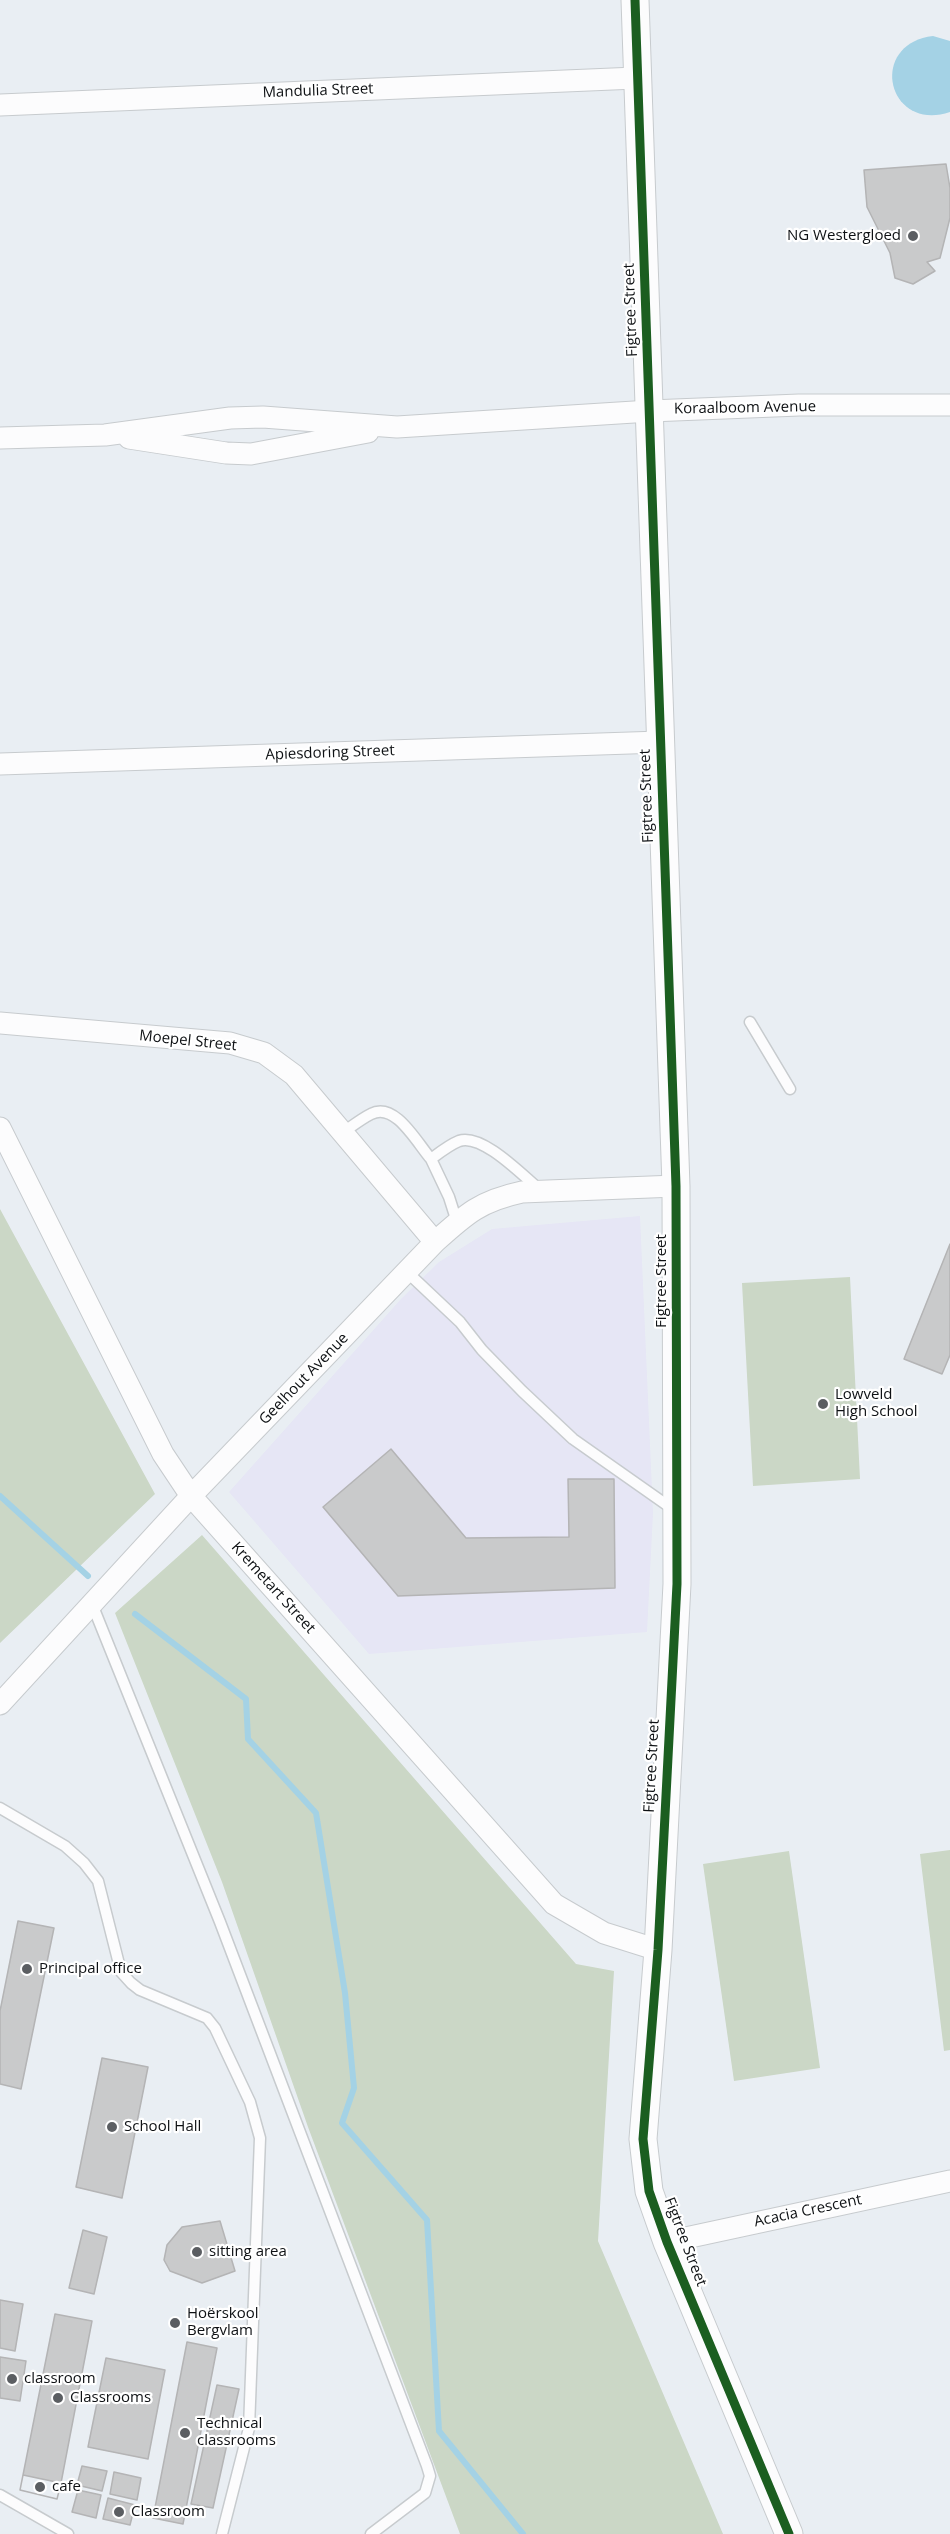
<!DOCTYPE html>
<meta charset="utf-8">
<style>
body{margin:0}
canvas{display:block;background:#e9eef3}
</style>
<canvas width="950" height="2534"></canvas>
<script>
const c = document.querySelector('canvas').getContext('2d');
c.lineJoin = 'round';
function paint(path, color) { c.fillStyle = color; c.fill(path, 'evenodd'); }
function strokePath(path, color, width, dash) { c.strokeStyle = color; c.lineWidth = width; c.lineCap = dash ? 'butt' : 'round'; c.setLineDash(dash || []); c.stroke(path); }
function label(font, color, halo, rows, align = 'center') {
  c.font = font + ' "Open Sans",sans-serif'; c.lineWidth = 4.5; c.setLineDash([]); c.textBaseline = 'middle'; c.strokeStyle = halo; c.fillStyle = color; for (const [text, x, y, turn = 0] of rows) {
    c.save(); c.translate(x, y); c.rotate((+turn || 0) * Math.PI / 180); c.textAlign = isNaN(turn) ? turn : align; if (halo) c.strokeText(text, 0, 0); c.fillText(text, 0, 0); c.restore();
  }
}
const commercial = new Path2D(`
 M640,1216L653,1513L647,1632L369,1654L229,1492L401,1299L439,1262L492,1229Z`);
const green = new Path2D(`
 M0,1209L155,1494L0,1643Z
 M850,1277L860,1479L753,1486L742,1283Z
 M202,1535L576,1964L614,1971L598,2241L723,2534H460L308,2127L222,1882L115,1613Z
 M950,1850V2050L944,2051L920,1854Z
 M789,1851L820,2068L734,2081L703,1864Z`);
const water = new Path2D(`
 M933,36L950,41V112C887,133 867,44 933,36Z`);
const stream = new Path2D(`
 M0,1496L88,1576
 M135,1614L246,1699L248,1739L316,1813L345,1993L354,2088L342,2123L427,2220L439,2431L523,2534`);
const building = new Path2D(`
 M946,164L950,188V218L940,258L927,262L935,271L913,284L895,278L890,253L867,207L864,170Z
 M950,1244V1355L942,1374L904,1359Z
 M391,1449L466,1538L569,1537L568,1479H614L615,1588L398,1596L323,1507Z
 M18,1921L54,1928L21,2089L0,2084V2011Z
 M102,2058L148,2067L122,2198L76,2187Z
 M220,2221L235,2271L202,2283L170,2271L164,2260L167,2245L182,2227Z
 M83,2230L107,2237L94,2294L69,2288Z
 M0,2300L23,2304L15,2351L0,2348Z
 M55,2314L92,2321L61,2483L23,2475Z
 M187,2342L217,2348L183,2524L153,2518Z
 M0,2357L26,2361L20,2401L0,2398Z
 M106,2358L165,2370L148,2459L88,2447Z
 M217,2385L239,2389L213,2508L191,2504Z
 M82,2466L107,2471L102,2491L77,2485Z
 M114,2472L141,2478L137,2500L110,2494Z
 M23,2475L61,2483L57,2499L20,2490Z
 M23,2475L61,2483L57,2499L20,2490Z
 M78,2490L101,2495L96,2518L72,2512Z
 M108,2498L135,2505L130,2525L103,2519Z`);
const service = new Path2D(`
 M750,1022L790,1089
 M342,1133C351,1127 361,1119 371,1114C395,1101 417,1143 431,1159
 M457,1222L449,1197L431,1159C439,1153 449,1145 459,1141C482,1133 522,1175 539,1189
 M407,1272L460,1322L482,1350L522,1391L573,1439L674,1510
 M92,1604L220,1922L427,2466L430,2476L425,2493L371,2534
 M0,1808L65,1846L84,1863L98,1881L121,1972L131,1983L140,1990L207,2018L215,2028L250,2102L260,2138L249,2428L222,2534
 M0,2495L68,2534`);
const minor = new Path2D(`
 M0,105L636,78
 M0,438L105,435L230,418L263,417L397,427L650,411L799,405H950
 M129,438L226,453L251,454L368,432
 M0,764L660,742
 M0,1023L230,1043L264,1053L294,1075L435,1242
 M0,1128L163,1454L191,1496L554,1904L604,1933L658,1950
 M0,1704L191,1496L435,1242C466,1214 480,1201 522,1192L676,1186
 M667,2242L950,2181`);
const tertiary = new Path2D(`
 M635,0L676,1186L677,1584L658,1950L643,2139L649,2191L667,2242L789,2534`);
const cycleway = new Path2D(`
 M635,0L676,1186L677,1584L658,1950L643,2139L649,2191L667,2242L789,2534`);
const markers = [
 [913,236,6,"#5b5e62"],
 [823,1404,6,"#5b5e62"],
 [27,1969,6,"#5b5e62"],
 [112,2127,6,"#5b5e62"],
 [197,2252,6,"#5b5e62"],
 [175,2323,6,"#5b5e62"],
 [12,2379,6,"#5b5e62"],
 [58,2398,6,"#5b5e62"],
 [185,2433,6,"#5b5e62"],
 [40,2487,6,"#5b5e62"],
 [119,2512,6,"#5b5e62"]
];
const streetNames = [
 ["Mandulia Street",318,91,-2],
 ["Figtree Street",631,310,-92],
 ["Koraalboom Avenue",745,408,-1],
 ["Apiesdoring Street",330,753,-2],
 ["Figtree Street",647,796,-92],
 ["Moepel Street",188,1041,6],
 ["Figtree Street",662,1281,-90],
 ["Geelhout Avenue",304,1379,-46],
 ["Kremetart Street",273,1588,48],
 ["Figtree Street",652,1766,-87],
 ["Acacia Crescent",808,2211,-12],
 ["Figtree Street",685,2242,69]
];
const poiNames = [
 ["NG Westergloed",901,236,"right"],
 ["Lowveld",835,1395],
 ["High School",835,1412],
 ["Principal office",39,1969],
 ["School Hall",124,2127],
 ["sitting area",209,2252],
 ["Hoërskool",187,2314],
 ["Bergvlam",187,2331],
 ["classroom",24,2379],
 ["Classrooms",70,2398],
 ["Technical",197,2424],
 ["classrooms",197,2441],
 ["cafe",52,2487],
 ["Classroom",131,2512]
];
paint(commercial, '#e6e6f5');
paint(green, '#cbd7c6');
paint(water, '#a4d2e5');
strokePath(stream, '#a4d2e5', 6);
paint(building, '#c9cacb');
strokePath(building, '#b4b4b5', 1.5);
strokePath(service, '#c7cbce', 13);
strokePath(minor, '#c7cbce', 23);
strokePath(tertiary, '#c7cbce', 29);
strokePath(service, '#fcfcfd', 10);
strokePath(minor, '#fcfcfd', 21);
strokePath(tertiary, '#fcfcfd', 27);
strokePath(cycleway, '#1b5e20', 9);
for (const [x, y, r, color] of markers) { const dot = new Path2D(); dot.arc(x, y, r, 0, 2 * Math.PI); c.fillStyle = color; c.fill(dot); strokePath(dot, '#fff', 2); }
label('15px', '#0e1114', '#fff', streetNames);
label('15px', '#0e1114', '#fff', poiNames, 'left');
</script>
